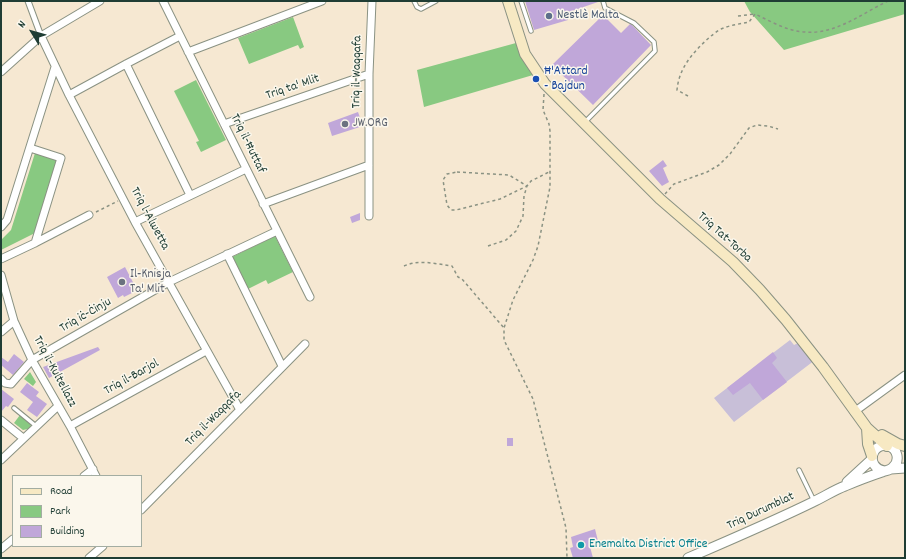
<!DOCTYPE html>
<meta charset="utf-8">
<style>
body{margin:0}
#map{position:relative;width:906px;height:559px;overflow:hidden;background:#f6e8d2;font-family:Dekko,sans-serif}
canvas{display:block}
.frame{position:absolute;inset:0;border:2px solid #1f3d34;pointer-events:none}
.legend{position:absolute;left:12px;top:475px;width:130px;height:72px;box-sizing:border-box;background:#fbf7ec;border:1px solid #a3ada2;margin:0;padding:5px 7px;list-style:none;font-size:12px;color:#1f3d34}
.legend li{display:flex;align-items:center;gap:8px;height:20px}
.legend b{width:20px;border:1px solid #a3ada2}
.north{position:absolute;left:12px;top:12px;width:40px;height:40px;-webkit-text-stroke:3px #fbf7ec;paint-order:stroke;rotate:307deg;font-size:11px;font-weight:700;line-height:16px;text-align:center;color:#1f3d34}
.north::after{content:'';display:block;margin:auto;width:14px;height:18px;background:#1f3d34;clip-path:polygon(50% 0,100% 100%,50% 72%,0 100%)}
</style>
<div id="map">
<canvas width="906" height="559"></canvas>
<div class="frame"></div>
<ul class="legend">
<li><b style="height:5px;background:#f7e9c3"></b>Road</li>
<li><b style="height:11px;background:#88c981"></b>Park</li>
<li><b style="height:11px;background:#c0a7d9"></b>Building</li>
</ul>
<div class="north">N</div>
</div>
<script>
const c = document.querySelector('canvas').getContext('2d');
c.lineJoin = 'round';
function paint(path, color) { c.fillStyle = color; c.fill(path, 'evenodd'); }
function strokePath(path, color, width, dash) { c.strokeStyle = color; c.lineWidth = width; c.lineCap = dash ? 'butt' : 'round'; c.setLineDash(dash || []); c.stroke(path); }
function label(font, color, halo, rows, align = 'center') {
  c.font = font + ' Dekko,sans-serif'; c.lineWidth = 3; c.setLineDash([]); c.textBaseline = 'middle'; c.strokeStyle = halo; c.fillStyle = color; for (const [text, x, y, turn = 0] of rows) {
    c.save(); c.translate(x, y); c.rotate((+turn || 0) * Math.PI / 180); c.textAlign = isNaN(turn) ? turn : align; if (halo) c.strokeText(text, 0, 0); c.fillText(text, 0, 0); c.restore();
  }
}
const industrial = new Path2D(`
 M790,340L794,345L800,342L815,360L734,422L714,398Z`);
const green = new Path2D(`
 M744,1H905V14L784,50L750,12Z
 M293,17L304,47L300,49L298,45L249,64L238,38Z
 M516,43L525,63L533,75L424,107L417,70Z
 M196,80L226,140L201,152L196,142L199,141L174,91Z
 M35,153L57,160L35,233L1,250V240L11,230Z
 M275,236L293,272L268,284L266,280L248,289L232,257Z
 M30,372L36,382L33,386L24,379Z
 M20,415L29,422L31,426L28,429L23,430L14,423Z`);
const building = new Path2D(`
 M525,1H598V2L566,13L568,20L534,30Z
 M603,15L621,33L630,24L632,25L651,45L593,105L552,65Z
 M358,112L363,126L332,136L328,123Z
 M663,160L667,166L663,168L669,182L662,186L649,171Z
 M360,213V220L352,223L350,217Z
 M125,267L136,288L131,291L132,293L124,297L123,295L118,298L107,277Z
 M98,347L100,350L49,378L43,367Z
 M773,352L777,358L772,363L787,382L763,400L750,383L733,395L727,388Z
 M14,354L24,362L13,375L1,365V357L8,362Z
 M27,383L39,392L36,396L47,404L37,417L27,410L33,402L20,392Z
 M1,389L14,399L8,407L6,406L1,412Z
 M507,438H513V446H507Z
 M595,529L598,541L589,543L593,558H573L570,548L573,547L571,537Z`);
const path = new Path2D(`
 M738,16L755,14
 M544,94L543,110L549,124L550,131V187L538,246L533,260L513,300L504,328V340L533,399L566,528L567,558
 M688,96L677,90C679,67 694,51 711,36C714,34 718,30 721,29C730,25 740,24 749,22L755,14C770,21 787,31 804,32C835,35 861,14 888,1
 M457,172L509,175L527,186L500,199L456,210H451L447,205L443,180L447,174Z
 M665,194L674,184L707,172L719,165L730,154L749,128L757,125L768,126L778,129
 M96,212L118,201
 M488,246L506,240L516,231L523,216L524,196L527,186L531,181L549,172
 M404,266C419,259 436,264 452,266L458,277L462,279L504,328`);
const service = new Path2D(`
 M414,1L417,7L421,9L436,1
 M521,1L531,31
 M585,122L655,51L654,42L634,23L605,8L603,1
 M14,408L36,426
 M799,470L814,501`);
const pedestrian = new Path2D(`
 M28,1L41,36`);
const minor = new Path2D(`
 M163,1L310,297
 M41,36L69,95L135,222L240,410
 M188,52L322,1
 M126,64L190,195
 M1,72L41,36L100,1
 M69,95L126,64L180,36
 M224,124L369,74
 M30,148L61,158L35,243
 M263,204L369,165
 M369,216V74L372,1
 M135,222L246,169
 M1,227L7,220L55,67
 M227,254L282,366
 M1,259L35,243L89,215
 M1,275L14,321L32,360L70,426L96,476
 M1,332L14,321
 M1,379L5,383L11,384L32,360L169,282L277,231
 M854,412L905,375
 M1,420L23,438
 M70,426L206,351
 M1,460L58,406
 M84,476L93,469
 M141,510L305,344
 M1,549L13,539
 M89,558L103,546`);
const tertiary = new Path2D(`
 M891,469L905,468
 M847,482L872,459
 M688,558C730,540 772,522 813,502C824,497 834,490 845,486C857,481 870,476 882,472C886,470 890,471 893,467C900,461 898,448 888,446C871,442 865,467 884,471`);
const secondary = new Path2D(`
 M508,1L525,54L545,84L660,199L733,262L760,290L786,320L823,367L867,428L887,446
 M867,428L868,444L872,456
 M882,435L898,444L905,446`);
const markers = [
 [549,16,4,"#5c6f8a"],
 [536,79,4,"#1a4fb4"],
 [345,124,4,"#6b7280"],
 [122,282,4,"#6b7280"],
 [581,545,4,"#0f9aa8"]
];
const serviceNames = [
 ["Nestlè Malta",557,16]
];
const streetNames = [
 ["Triq il-Waqqafa",358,72,-89],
 ["Triq ta' Mlit",293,88,-19],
 ["Triq il-Ħuttaf",247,144,64],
 ["Triq l-Alwetta",149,219,62],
 ["Triq Tat-Torba",724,238,42],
 ["Triq iċ-Ċinju",86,316,-30],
 ["Triq il-Kultellazz",54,372,62],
 ["Triq il-Barjol",132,378,-29],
 ["Triq il-Waqqafa",214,419,-45],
 ["Triq Durumblat",761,512,-25]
];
const transitNames = [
 ["Ħ'Attard",544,72],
 ["- Bajdun",544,87]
];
const worshipNames = [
 ["JW.ORG",353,124],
 ["Il-Knisja",130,275],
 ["Ta' Mlit",130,290]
];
const cultureNames = [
 ["Enemalta District Office",589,545]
];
paint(industrial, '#c8bfd8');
paint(green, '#88c981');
paint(building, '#c0a7d9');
strokePath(service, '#8a9283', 5.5);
strokePath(pedestrian, '#8a9283', 7);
strokePath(minor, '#8a9283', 9);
strokePath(tertiary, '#8a9283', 11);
strokePath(secondary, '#8a9283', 12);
strokePath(path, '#8a9283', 1.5, [3, 3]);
strokePath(service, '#fff', 3.5);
strokePath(pedestrian, '#fff', 5);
strokePath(minor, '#fff', 7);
strokePath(tertiary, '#fff', 9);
strokePath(secondary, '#f7e9c3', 10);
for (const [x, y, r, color] of markers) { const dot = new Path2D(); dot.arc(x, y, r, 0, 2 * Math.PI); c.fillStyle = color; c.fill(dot); strokePath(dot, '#fbf7ec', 1.5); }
label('13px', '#4e5e75', '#fbf7ec', serviceNames, 'left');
label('13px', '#1f3d34', '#fbf7ec', streetNames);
label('13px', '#164399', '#fbf7ec', transitNames, 'left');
label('13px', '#5b616d', '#fbf7ec', worshipNames, 'left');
label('13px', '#0d838f', '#fbf7ec', cultureNames, 'left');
</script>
